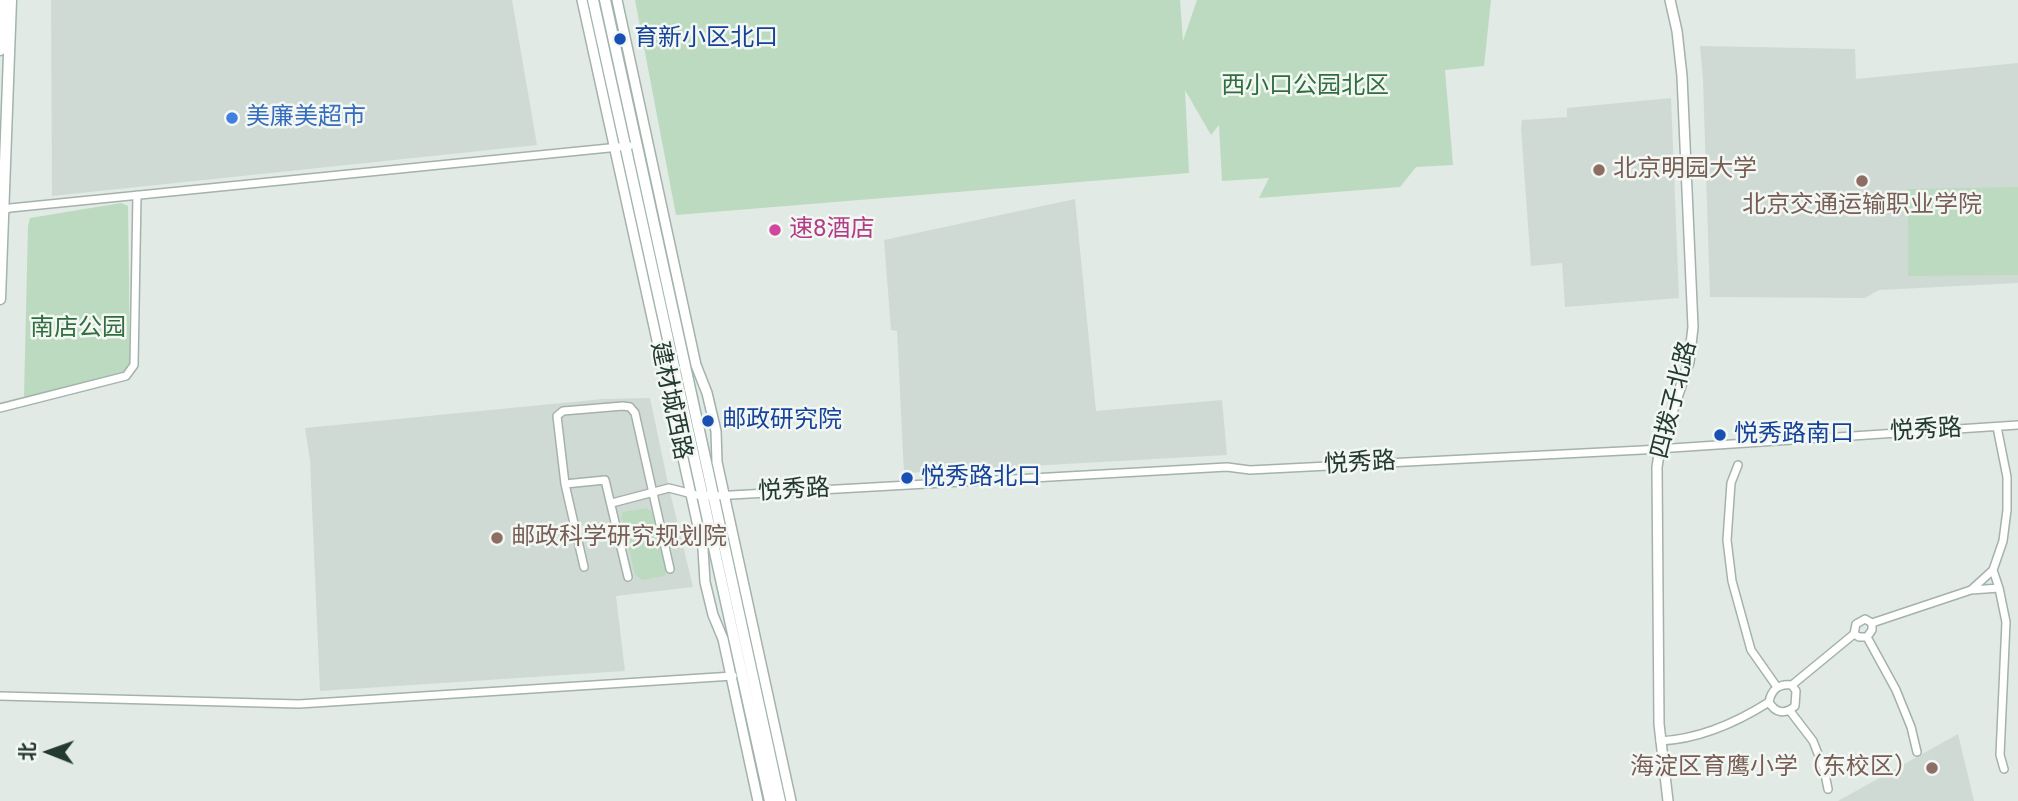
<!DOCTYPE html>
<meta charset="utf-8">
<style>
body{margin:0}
#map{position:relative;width:2018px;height:801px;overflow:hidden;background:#e1eae5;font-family:Roboto,"Noto Sans SC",sans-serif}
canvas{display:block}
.north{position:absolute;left:14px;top:717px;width:70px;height:70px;-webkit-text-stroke:5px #f2f7f3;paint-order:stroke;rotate:271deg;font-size:19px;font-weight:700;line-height:28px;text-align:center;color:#233a30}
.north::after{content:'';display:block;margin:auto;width:24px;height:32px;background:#233a30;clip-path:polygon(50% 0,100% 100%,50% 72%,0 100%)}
</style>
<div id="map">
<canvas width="2018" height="801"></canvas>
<div class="north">北</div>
</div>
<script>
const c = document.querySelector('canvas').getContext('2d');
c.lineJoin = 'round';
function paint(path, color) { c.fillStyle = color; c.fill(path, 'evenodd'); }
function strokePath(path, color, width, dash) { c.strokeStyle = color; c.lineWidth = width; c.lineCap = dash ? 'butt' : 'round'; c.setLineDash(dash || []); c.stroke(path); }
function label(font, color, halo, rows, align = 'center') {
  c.font = font + ' Roboto,"Noto Sans SC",sans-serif'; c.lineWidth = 5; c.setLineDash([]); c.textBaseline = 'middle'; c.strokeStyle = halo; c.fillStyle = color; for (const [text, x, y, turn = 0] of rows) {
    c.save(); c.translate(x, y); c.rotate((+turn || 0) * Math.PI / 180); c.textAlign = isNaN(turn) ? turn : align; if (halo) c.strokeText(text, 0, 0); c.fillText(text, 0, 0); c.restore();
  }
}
const built = new Path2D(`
 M51,0H512L537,145L52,196Z
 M1700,46L1855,49L1856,79L2018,63V283L1879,290L1865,298L1710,297L1703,80Z
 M1671,98L1679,298L1565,307L1562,263L1531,266L1521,128L1522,120L1567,117V108Z
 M1075,199L1096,411L1222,400L1227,455L904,473L897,331L891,330L884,240Z
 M650,398L669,488L693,587L616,596L625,671L320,691L310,460L305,428L603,399Z
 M1958,734L1974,801H1838Z`);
const green = new Path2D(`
 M635,0H1180L1183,41L1197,0H1491L1484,66L1445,70L1453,165L1416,167L1400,187L1259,198L1269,178L1222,181L1219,125L1211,135L1185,90L1189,173L676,215Z
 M2018,187V275L1908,276V189Z
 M121,203L128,206L130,362L125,373L24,397L28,226L30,218Z
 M647,508L652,512L666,571L665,576L642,580L635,574L621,517L623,512Z`);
const minor = new Path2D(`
 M1,211L10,208L629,146
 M0,408L126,376L134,365L137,195
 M1997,427L2007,477V510L2003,541L1993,570L1999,588L2006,622L2000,755L2004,769
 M1738,465L1731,483L1727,540L1732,581L1751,650L1777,687
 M565,484L605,480L628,577
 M612,503L669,488L696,495L714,496L1227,467L1250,470L1642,450L2018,425
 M584,567L565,484L557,416L563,411L623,406L630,407L635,413L670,569
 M1993,570L1971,590L1999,588
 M1872,623V630L1867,637H1859L1854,634L1856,624L1865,619L1872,623L1971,590
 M1867,637L1896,690L1911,727L1917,752
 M1792,685L1854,634
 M0,696L299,704L733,676
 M1790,711L1813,741L1824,769L1828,789
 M1660,741C1699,739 1736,723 1769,702C1771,690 1779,683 1792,685L1796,691L1795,706C1785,715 1775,713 1769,702`);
const tertiary = new Path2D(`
 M582,0L703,549L705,582L713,615L723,639L758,801
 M617,0L696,365L707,393L716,431L717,462L791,801
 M1668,801L1659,724L1657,467L1660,448L1689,362L1693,327L1682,76L1677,31L1670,0`);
const secondary = new Path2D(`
 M593,0L770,801
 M605,0L780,801
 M0,50L2,0
 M0,299L11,0`);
const markers = [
 [620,39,7,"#1a4fb4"],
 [232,118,7,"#3f7fe0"],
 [1599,170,7,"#8d6e63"],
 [1862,181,7,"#8d6e63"],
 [775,230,7,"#d1479c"],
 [708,421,7,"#1a4fb4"],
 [1720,435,7,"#1a4fb4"],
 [907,478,7,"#1a4fb4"],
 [497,538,7,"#8d6e63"],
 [1932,768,7,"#8d6e63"]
];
const transitNames = [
 ["育新小区北口",634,39],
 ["邮政研究院",722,421],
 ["悦秀路南口",1734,435],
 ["悦秀路北口",921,478]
];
const parkNames = [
 ["西小口公园北区",1305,87],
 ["南店公园",78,329]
];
const shopNames = [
 ["美廉美超市",246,118]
];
const educationNames = [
 ["北京明园大学",1613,170],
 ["北京交通运输职业学院",1862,206,"center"],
 ["邮政科学研究规划院",511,538],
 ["海淀区育鹰小学（东校区）",1918,768,"right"]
];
const hotelNames = [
 ["速8酒店",789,230]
];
const streetNames = [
 ["四拨子北路",1675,400,-76],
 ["建材城西路",670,401,78],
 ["悦秀路",1926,431,-3],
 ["悦秀路",1360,464,-3],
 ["悦秀路",794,491,-3]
];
paint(built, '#d0dad4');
paint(green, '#bcdabf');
strokePath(minor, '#a4b2ab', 10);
strokePath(tertiary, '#a4b2ab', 12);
strokePath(secondary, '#a1b5ab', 13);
strokePath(minor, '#fff', 7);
strokePath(tertiary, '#fff', 9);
strokePath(secondary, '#fff', 10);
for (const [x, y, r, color] of markers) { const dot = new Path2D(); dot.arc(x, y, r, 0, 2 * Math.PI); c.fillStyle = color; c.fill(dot); strokePath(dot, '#f2f7f3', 2.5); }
label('24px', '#164399', '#f2f7f3', transitNames, 'left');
label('24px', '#316d3e', '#f2f7f3', parkNames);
label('24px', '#366cbe', '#f2f7f3', shopNames, 'left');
label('24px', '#785e54', '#f2f7f3', educationNames, 'left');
label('24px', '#b23c85', '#f2f7f3', hotelNames, 'left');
label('24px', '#233a30', '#f2f7f3', streetNames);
</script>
